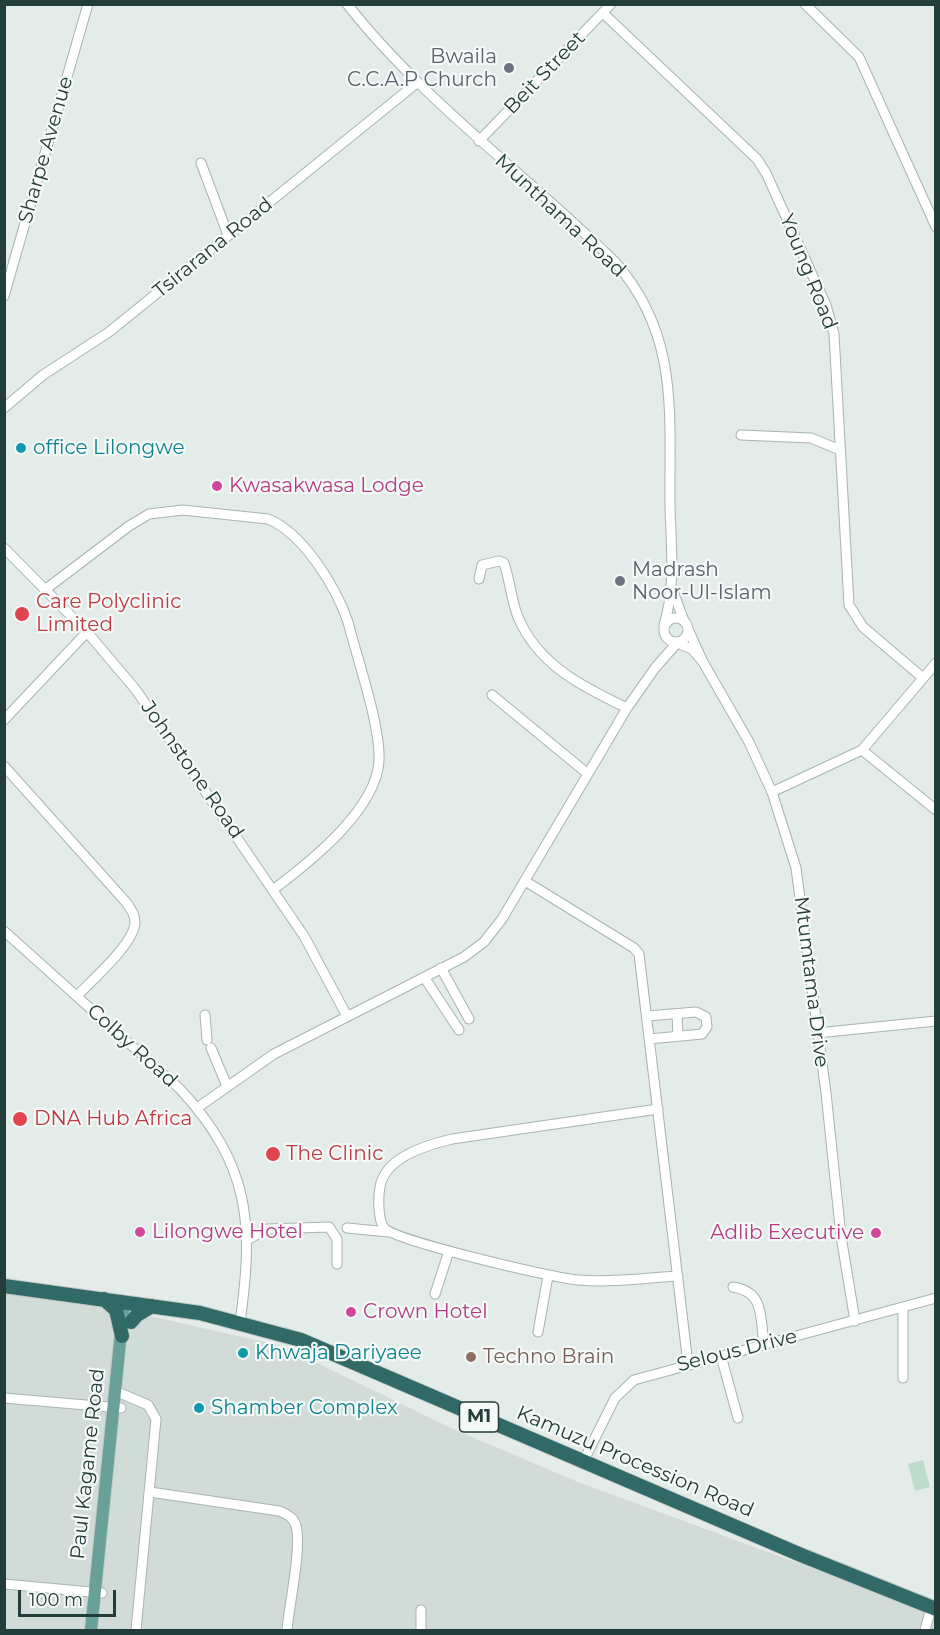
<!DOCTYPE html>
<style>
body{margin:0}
#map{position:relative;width:940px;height:1635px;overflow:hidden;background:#e3ece9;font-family:Montserrat,sans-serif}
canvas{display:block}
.frame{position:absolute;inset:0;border:6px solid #233d3a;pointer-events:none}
.scale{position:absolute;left:18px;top:1590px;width:98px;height:27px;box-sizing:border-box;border:3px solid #233d3a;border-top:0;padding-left:8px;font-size:18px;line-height:21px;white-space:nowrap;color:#233d3a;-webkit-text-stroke:4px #f4f9f7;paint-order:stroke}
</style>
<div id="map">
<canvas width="940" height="1635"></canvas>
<div class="frame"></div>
<div class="scale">100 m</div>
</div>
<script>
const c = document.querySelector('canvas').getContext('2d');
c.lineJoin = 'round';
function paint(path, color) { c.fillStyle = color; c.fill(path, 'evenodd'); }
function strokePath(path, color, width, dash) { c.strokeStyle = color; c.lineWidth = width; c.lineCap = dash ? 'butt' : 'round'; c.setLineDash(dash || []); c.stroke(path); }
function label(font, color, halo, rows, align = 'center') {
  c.font = font + ' Montserrat,sans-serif'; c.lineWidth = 4.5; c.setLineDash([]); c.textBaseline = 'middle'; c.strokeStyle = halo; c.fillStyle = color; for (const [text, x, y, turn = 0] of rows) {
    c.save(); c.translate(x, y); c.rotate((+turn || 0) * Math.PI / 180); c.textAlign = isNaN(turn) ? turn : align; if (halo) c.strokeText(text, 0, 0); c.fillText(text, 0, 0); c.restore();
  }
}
const built = new Path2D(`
 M5,1283L282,1346L451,1428L578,1482L936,1614L935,1630H5Z`);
const green = new Path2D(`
 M923,1460L930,1487L915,1491L908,1464Z`);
const minor = new Path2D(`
 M347,4C424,102 527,175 615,262C680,335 669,415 670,506C671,546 676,586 664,625
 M805,4L859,57L936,227
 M603,13L757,159L766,173L826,305L834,334L849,605L863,627L923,678
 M479,141L611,4
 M201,163L228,235
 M4,296L88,4
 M4,408L43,375L109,332L418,82
 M741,435L811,438L840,450
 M4,548L87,632L136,690L304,936L347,1016
 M479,579L482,565L499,561L504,563C510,580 511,600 518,617C538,665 583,687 627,708
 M46,589L129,526L149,514L183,510L268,519C303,533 336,587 348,622C357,658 381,727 379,761C376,810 310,862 274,889
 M674,594L684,621
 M664 630a12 12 0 1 1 24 0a12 12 0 1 1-24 0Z
 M688,629L703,662L749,742L772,792L796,868L826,1093L841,1236L855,1321
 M492,695L588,774
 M4,720L87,632
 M862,750L936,810
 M4,766L125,901C130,907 135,914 135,922C135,943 92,980 77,996
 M772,792L862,750L936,663
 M525,881L634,948L639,954L688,1364
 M4,931L180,1089C250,1165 254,1223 240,1322
 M441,968L469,1019
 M424,977L459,1030
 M677,1014L678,1036
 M205,1015L207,1040
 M647,1016L696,1012L706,1017L707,1027L702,1034L649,1039
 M817,1033L936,1021
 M211,1048L227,1086
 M197,1108L274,1054L464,957L484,942L502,919L627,708L655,668L677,643L692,649L703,662
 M658,1109L452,1139C427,1145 385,1157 380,1187C378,1197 378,1220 384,1228C396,1241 553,1278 578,1280C611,1283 645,1278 678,1276
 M347,1228L389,1232
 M247,1240L267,1229L329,1227L337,1239V1264
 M733,1287C765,1292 760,1317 764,1345
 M435,1294L449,1251
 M538,1332L548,1276
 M721,1356L738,1418
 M903,1378V1307
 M115,1391L148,1405L156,1419L136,1630
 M4,1398L121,1408
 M583,1462L615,1398L634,1380L936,1298
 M150,1492L279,1511C286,1514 294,1517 296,1526C302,1547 289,1606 287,1630
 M4,1584L102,1593
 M421,1630V1610
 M925,1630L931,1608`);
const major = new Path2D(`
 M91,1630L124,1302`);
const highway = new Path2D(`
 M4,1286L200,1313L301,1340L801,1555L936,1609
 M104,1299L116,1310L122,1336
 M131,1322L137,1315L152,1306`);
const markers = [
 [509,68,6,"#6b7280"],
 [21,448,6,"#0f9aa8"],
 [217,486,6,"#d1479c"],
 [620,581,6,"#6b7280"],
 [22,614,8,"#e0444e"],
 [20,1119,8,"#e0444e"],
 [273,1154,8,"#e0444e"],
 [140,1232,6,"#d1479c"],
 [876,1233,6,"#d1479c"],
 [351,1312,6,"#d1479c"],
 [243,1353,6,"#0f9aa8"],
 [471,1357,6,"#8d6e63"],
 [199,1408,6,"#0f9aa8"]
];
const shields = [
 [479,1417,39]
];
const shieldNames = [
 ["M1",479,1417]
];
const worshipNames = [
 ["Bwaila",497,57],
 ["C.C.A.P Church",497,80],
 ["Madrash",632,570,"left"],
 ["Noor-Ul-Islam",632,593,"left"]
];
const streetNames = [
 ["Beit Street",545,73,-46],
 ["Sharpe Avenue",46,150,-74],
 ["Munthama Road",560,216,43],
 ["Tsirarana Road",213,248,-39],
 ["Young Road",808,272,68],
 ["Johnstone Road",192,770,55],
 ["Mtumtama Drive",811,982,83],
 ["Colby Road",132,1046,42],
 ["Selous Drive",737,1351,-14],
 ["Kamuzu Procession Road",635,1462,23],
 ["Paul Kagame Road",88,1464,-84]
];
const cultureNames = [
 ["office Lilongwe",33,448],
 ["Khwaja Dariyaee",255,1353],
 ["Shamber Complex",211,1408]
];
const hotelNames = [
 ["Kwasakwasa Lodge",229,486],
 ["Lilongwe Hotel",152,1232],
 ["Adlib Executive",864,1233,"right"],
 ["Crown Hotel",363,1312]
];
const healthNames = [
 ["Care Polyclinic",36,602],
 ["Limited",36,625],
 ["DNA Hub Africa",34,1119],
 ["The Clinic",286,1154]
];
const educationNames = [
 ["Techno Brain",483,1357]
];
paint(built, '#d1dcd9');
paint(green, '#bdddca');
strokePath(minor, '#a6b4b1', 11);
strokePath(major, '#c1c9c8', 14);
strokePath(highway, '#c1c9c8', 16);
strokePath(minor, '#fff', 9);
strokePath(major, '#69a09a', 12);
strokePath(highway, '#306965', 14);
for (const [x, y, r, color] of markers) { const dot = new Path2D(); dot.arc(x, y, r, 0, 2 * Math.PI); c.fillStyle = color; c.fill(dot); strokePath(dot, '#f4f9f7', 2); }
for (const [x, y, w] of shields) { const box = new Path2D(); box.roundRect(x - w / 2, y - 15, w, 30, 4.5); c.fillStyle = '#f4f9f7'; c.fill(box); strokePath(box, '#233d3a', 1.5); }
label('bold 18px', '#233d3a', null, shieldNames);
label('20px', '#5b616d', '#f4f9f7', worshipNames, 'right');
label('20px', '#233d3a', '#f4f9f7', streetNames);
label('20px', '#0d838f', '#f4f9f7', cultureNames, 'left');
label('20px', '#b23c85', '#f4f9f7', hotelNames, 'left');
label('20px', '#be3a42', '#f4f9f7', healthNames, 'left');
label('20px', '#785e54', '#f4f9f7', educationNames, 'left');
</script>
